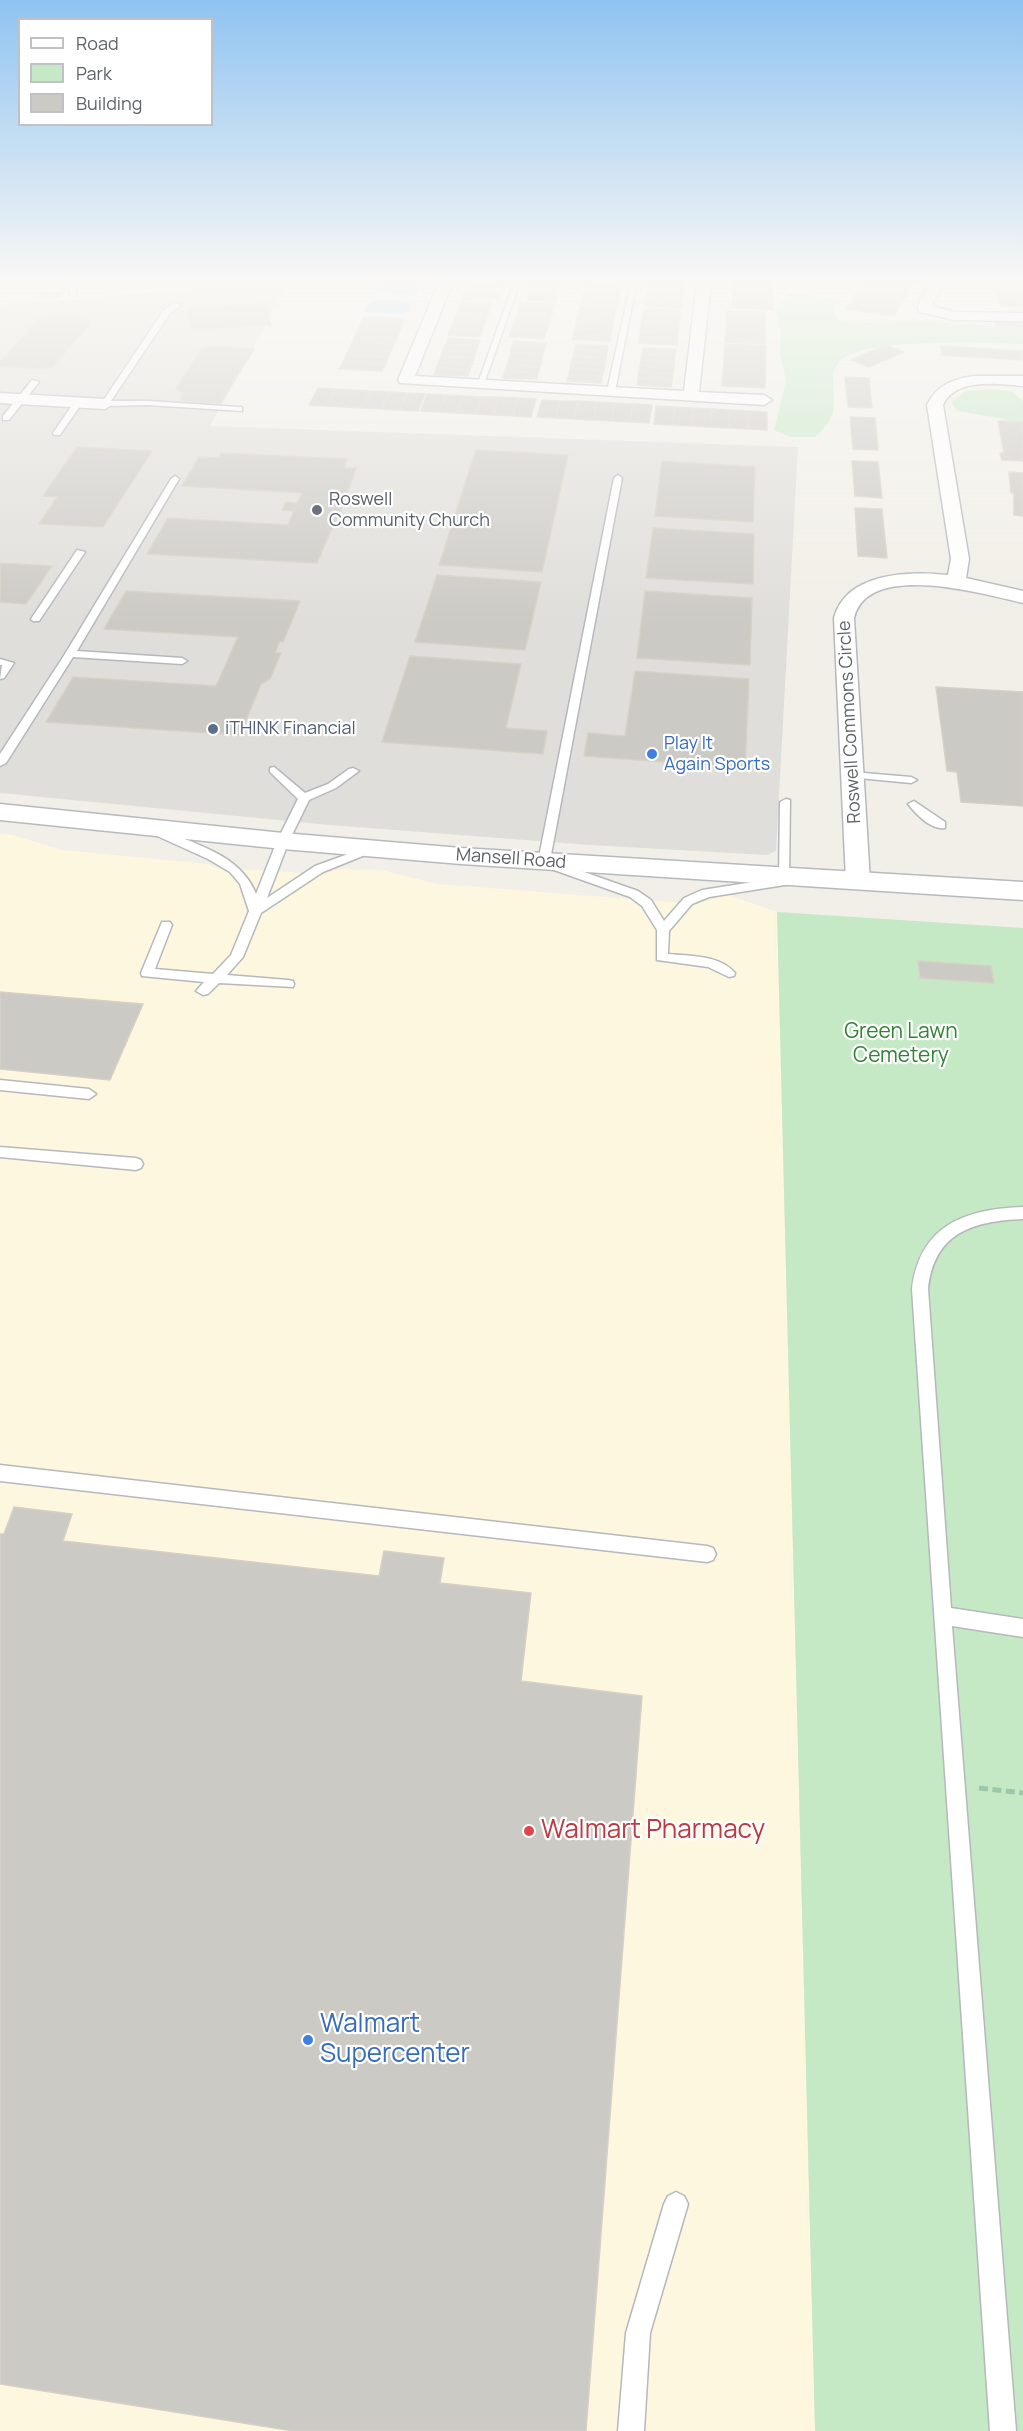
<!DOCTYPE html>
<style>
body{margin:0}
#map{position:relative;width:1023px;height:2431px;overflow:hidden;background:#f1efe8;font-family:Manrope,sans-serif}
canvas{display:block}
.legend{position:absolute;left:18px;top:18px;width:195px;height:108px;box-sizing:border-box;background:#fff;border:2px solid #bfc1c3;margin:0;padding:8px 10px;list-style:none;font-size:18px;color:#5f6368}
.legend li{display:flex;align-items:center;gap:12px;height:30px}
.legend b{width:30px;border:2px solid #bfc1c3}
</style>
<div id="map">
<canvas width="1023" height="2431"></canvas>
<ul class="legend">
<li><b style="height:8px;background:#fff"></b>Road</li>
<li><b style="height:16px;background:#c5e8c5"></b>Park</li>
<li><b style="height:16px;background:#cccac5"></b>Building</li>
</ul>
</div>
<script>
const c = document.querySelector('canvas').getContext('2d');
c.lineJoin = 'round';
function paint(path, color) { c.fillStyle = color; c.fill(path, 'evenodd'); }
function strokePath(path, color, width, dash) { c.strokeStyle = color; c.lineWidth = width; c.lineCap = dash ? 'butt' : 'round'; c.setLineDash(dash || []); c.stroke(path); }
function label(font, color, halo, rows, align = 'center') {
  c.font = font + ' Manrope,sans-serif'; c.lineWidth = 4.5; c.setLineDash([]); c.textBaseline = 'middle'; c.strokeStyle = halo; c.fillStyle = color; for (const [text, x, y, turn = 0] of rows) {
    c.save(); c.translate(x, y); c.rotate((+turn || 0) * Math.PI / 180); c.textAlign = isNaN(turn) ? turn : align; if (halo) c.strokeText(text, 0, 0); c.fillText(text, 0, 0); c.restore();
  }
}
const commercial = new Path2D(`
 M0,834L13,835L62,850L208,864L218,868L320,874L342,869L385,871L437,884L695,904L728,895L777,912L815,2431H0Z`);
const industrial = new Path2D(`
 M274,282H289L210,426L798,447L776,851L767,855L590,845L330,825L0,793V305Z`);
const green = new Path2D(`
 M788,293L837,298L834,313L840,321L862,323L919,321L1023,328V344C989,343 859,337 839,362C828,376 836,395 833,411C831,422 823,429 815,437H791L774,430L786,381L780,353L781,333L776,312Z
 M991,389L1011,391L1023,401V428L1004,419L957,411L951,402L966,391Z
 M777,912L1023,928V2431H815Z`);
const water = new Path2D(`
 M379,282H423L417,296L373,294Z
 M379,299L405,301L411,305L410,311L403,314L364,312C365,304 371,301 379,299Z`);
const building = new Path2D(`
 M532,282H562L556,302L526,300Z
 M587,282L622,284L621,289L586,288Z
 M648,282H684L683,287L648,285Z
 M733,282H772L773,310L732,308Z
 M864,282H914L894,316L846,309Z
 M468,283L504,284L503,287H496L494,294H500L499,298L462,299Z
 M648,285L683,287V292L647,290Z
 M586,288L621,289L620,294L584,293Z
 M647,290L683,292L682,297L646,296Z
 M996,290L1023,291V307L1001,306Z
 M62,292L61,297L40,298L41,293Z
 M584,293L620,294L619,300L583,298Z
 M646,296L682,297V303L645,301Z
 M583,298L619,300L618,305L582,303Z
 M645,301L682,303L681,308L644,306Z
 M461,302L492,303L490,309L459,307Z
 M266,303L271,325L191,330L188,309Z
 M521,303L555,304L544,339L509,337Z
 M580,306L616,307L615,313L578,311Z
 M459,307L490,309L488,314L457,313Z
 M644,309L680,310V316L643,314Z
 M578,311L615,313L614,318L577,317Z
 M727,311L765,312V344L725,342Z
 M457,313L488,314L486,320L455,318Z
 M643,314L680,316L679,322L642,320Z
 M51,316L83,318L91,323L52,367L41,369L0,366V362L38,320Z
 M364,317L405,319L402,325L361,323Z
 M577,317L614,318L613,324L576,322Z
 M455,318L486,320L484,325L453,324Z
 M994,319L1023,320V327L996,326Z
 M642,320L679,322V327L641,326Z
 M576,322L613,324L612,330L575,328Z
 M361,323L402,325L400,331L358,330Z
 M453,324L484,325L482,331L450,329Z
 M641,326L679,327L678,333L640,332Z
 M575,328L612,330L611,336L574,334Z
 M450,329L482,331L480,337L448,335Z
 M358,330L400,331L397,338L355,336Z
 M640,332L678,333V339L640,337Z
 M574,334L611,336L610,341L572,340Z
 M355,336L397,338L394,344L352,342Z
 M640,337L678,339L677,345L639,343Z
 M448,338L480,340L478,346L446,344Z
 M514,341L547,343L545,348L512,347Z
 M352,342L394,344L391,351L349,349Z
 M446,344L478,346L476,352L443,350Z
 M576,344L608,346L607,351L574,350Z
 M725,344L766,346L765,388L722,386Z
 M886,345L904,352L869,367L851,360Z
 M941,346L1023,351V360L942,355Z
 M213,347L254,349L220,404L182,401L180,398L183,393L176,389L202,349Z
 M512,347L545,348L543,354L511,353Z
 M643,348L676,349L675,355L642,354Z
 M349,349L391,351L388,357L346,355Z
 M443,350L476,352L474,358L441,356Z
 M574,350L607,351L606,358L573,356Z
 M511,353L543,354L542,361L509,359Z
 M642,354L675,355L674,361L641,360Z
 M346,355L388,357L386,364L343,362Z
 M441,356L474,358L472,364L439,362Z
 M573,356L606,358L605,364L571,362Z
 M509,359L542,361L540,367L507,365Z
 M641,360L674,361V368L640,366Z
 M343,362L386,364L382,371L339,369Z
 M439,362L472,364L470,370L436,368Z
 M571,362L605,364L604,370L570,368Z
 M507,365L540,367L538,373L505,371Z
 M640,366L674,368L673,374L639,372Z
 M436,368L470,370L468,376L434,375Z
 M570,368L604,370L602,376L569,375Z
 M505,371L538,373L537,379L503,378Z
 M639,372L673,374L672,380L638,379Z
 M569,375L602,376L601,383L567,381Z
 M845,377L869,378L872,408L848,407Z
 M638,379L672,380L671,387L637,385Z
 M318,388L335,389L327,406L309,405Z
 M335,389L353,390L345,407L327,406Z
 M353,390L371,391L363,408L345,407Z
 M371,391L389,392L382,409L363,408Z
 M389,392L407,393L400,410L382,409Z
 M407,393L425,394L418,411L400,410Z
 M427,394L445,395L439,412L421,411Z
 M445,395L463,396L457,413L439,412Z
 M463,396L481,397L476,414L457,413Z
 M481,397H499L494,415L476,414Z
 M499,397L518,398L513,416L494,415Z
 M518,398L536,399L531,417L513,416Z
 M542,400L560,401L556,418L537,417Z
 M560,401H578L574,419L556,418Z
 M578,401L597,402L593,420L574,419Z
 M597,402L615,403L612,421L593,420Z
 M615,403L633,404L630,422L612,421Z
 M633,404L652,405L649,423L630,422Z
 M656,406L675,407L673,425L654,424Z
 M675,407L693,408L692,426L673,425Z
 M693,408L712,409L710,427L692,426Z
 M712,409L730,410L729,428L710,427Z
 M730,410L749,411L748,429L729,428Z
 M749,411L767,412V430L748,429Z
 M850,417L875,418L878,450L853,449Z
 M998,421L1023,422V461L1002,460L1000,453H1004Z
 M77,447L152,451L103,527L39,524L57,497L43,496Z
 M476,450L568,455L542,572L439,565Z
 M221,453L347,459L344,468H356L338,519H336L317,563L147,554L168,518L288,525L294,511L282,510L286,502L297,503L302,493L182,486L199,457L219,458Z
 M662,461L755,467L753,522L655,516Z
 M852,461L878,462L882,498L855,496Z
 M1009,472L1023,473V516L1014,515V493H1011Z
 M855,508L882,509L887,558L858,556Z
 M653,528L754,534L753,584L646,578Z
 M0,563L52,566L26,604L0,602Z
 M437,575L541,582L525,650L415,642Z
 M126,591L300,601L283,642L280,641L275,653H281L270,679L261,684L240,735L46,722L73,677L216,686L238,637L104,629Z
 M645,591L752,598L750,665L637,658Z
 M410,656L521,664L506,728L547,731L543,754L382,742Z
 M635,671L749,679L745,768L584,756L588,733L625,736Z
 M936,687L1023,692V806L961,802L957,772L947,771Z
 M918,961L991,966L994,983L920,978Z
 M0,992L143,1004L110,1080L0,1069Z
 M14,1507L72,1514L63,1541L379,1576L384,1551L444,1558L440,1583L531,1593L521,1681L642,1696L586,2431H293L0,2384V1534H4Z`);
const path = new Path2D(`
 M979,1788L1023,1793`);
const service = new Path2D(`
 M69,282H75L76,296L70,295Z
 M512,282H518L519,285L484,384L477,386L513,285Z
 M631,282H637L615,391L611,393L607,391Z
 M174,303L181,305L170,313L111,401H148L239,407H242V411L148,405L105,406L101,404L164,310Z
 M32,380L39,382L9,420H3V416Z
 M75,401L82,403L60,435H54L53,433Z
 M618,475L622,478L550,860L638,891L651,900L664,921L684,898L702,890L779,878L780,802L786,799L790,800L789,878L793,881L791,884L709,897L692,904L669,931L668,954C690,956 720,955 735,973L734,976L729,977L708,967L657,960V930L642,906L630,897L540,865L538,862L614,478Z
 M175,476L179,479L77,651L182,658L187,661L182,664L73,657L6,763L0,766V754L65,654L171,479Z
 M77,550L85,552L39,621H33L31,619Z
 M0,659L14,663L4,678L0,679L2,665H0Z
 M274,767L305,793L328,784L349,769L353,768L359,771L336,788L309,800L289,841L267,898L315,866L370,846L374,845L380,849L323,872L261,913L243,957L227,975L288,980L293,981L294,984L293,987L219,983L208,994L203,995L196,991L204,982L142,976L141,973L162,922H170L172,925L155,969L213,974L231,955L249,911L240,884L230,872L208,859L144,830L146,827H154C191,843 240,853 256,894L277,841L298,799L270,772V768Z
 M852,772L911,777L917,780L911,783L848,777V773Z
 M914,801L945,822V828C931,830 916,814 908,804Z
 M0,1080L89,1089L96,1094L89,1099L0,1090Z
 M0,1147L136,1158L141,1160L143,1164L141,1168L136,1170L0,1157Z
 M1023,1207V1219C972,1221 934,1233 928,1289L951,1608L1023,1619V1637L952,1626L1016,2431H990L912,1289C920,1225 965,1209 1023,1207Z
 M0,1465L707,1546L713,1548L716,1554L713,1560L707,1562L0,1481Z
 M676,2192L684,2196L688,2204L650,2333L644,2431H618L626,2333L664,2204L668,2196Z`);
const minor = new Path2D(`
 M439,282H453L415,376L684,391L697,282H711L699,392L764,395L772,400L764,405L400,383L398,380Z
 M933,282H947L933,301L932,306L954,312L1023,313V321L954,320L920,312L918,309L919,301Z
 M973,376H1023V386C998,384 956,377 943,405L969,559L966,578L1023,591V603C985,594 867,560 854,618L870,881L867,886L858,889L849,886L846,881L834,618C846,572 910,571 948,575L951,559L927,405C937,385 951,380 973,376Z
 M0,393L105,399L113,404L105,409L0,403Z`);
const secondary = new Path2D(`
 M0,804L283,833L461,848L1023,882V900L461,864L283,849L0,820Z`);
const markers = [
 [317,510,6,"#6b7280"],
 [213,729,6,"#5c6f8a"],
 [652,754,6,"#3f7fe0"],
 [529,1831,6,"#e0444e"],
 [308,2040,6,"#3f7fe0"]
];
const farWorshipnames = [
 ["Roswell",329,500],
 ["Community Church",329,521]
];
const farStreetnames = [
 ["Roswell Commons Circle",850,722,-93],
 ["Mansell Road",511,859,4]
];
const farServicenames = [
 ["iTHINK Financial",225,729]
];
const farShopnames = [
 ["Play It",664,744],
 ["Again Sports",664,765]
];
const parkNames = [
 ["Green Lawn",901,1032],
 ["Cemetery",901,1056]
];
const nearHealthnames = [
 ["Walmart Pharmacy",541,1831]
];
const nearShopnames = [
 ["Walmart",320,2025],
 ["Supercenter",320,2055]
];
paint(commercial, '#fef7e0');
paint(industrial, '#e0deda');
paint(green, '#c5e8c5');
paint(water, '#aadaff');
paint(building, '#cccac5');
strokePath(building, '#d6d1c6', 1.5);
strokePath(service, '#b5b8bc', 3);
strokePath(minor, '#b5b8bc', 3);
strokePath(secondary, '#b6babf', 3);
strokePath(path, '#9cc7a9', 5, [9, 4.5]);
paint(service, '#fff');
paint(minor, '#fff');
paint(secondary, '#fff');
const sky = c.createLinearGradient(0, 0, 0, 622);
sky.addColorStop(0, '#8fc3f1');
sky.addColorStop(0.45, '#f9f8f5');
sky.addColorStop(1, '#f9f8f500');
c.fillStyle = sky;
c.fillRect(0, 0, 1023, 622);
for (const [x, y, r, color] of markers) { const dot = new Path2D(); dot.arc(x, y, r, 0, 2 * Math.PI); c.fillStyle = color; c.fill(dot); strokePath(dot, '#fff', 2); }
label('18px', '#5b616d', '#fff', farWorshipnames, 'left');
label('18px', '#5f6368', '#fff', farStreetnames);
label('18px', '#4e5e75', '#fff', farServicenames, 'left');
label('18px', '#366cbe', '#fff', farShopnames, 'left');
label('21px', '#348238', '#fff', parkNames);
label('26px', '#be3a42', '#fff', nearHealthnames, 'left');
label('26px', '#366cbe', '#fff', nearShopnames, 'left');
</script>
